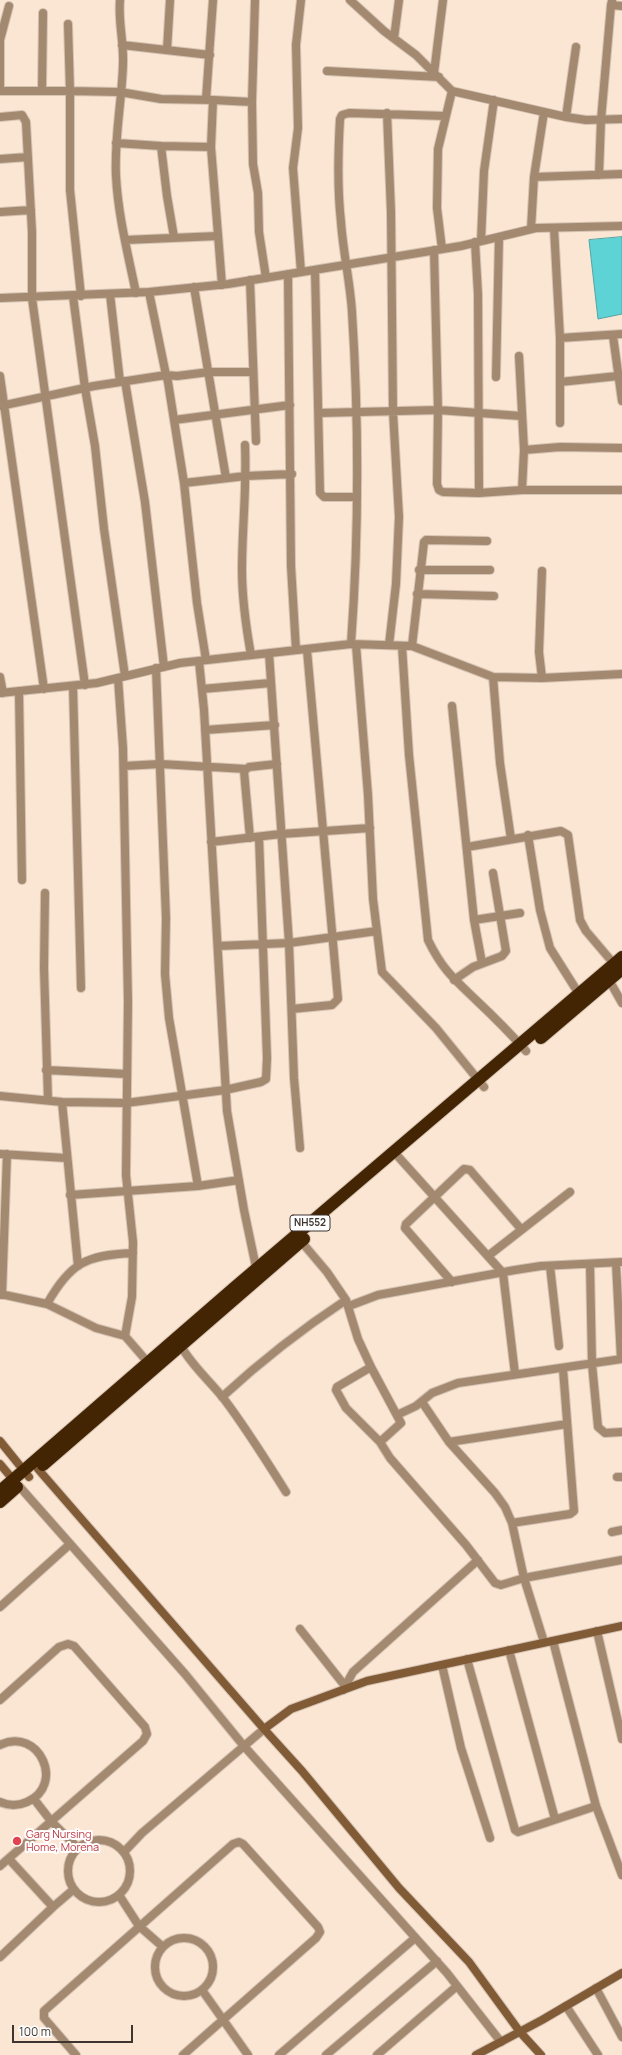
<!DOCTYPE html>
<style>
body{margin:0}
#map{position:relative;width:622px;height:2055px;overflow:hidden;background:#fbe6d4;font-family:Manrope,sans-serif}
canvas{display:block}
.scale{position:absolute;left:12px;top:2025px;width:121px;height:18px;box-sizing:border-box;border:2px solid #3e352e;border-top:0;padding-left:5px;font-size:12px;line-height:14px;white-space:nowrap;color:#3e352e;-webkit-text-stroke:3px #fff;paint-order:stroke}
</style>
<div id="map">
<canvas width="622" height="2055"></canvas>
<div class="scale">100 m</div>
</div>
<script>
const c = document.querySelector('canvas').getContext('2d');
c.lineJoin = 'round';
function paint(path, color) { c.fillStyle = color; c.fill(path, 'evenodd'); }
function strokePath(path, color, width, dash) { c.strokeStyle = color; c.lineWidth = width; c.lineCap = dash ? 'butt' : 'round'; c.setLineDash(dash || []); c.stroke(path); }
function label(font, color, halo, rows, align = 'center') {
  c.font = font + ' Manrope,sans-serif'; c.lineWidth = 4; c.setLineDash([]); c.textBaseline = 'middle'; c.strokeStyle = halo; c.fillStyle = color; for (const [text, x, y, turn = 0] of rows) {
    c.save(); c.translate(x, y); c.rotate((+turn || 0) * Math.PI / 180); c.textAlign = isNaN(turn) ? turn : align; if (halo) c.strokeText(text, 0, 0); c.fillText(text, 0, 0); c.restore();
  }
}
const water = new Path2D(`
 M622,237V314L598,319L589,240Z`);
const street = new Path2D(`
 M120,0C118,22 124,42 123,64C122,101 114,138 116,176C118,215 128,254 136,293
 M301,0L296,45L298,128L293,168L301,272
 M350,0L384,31L416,55L452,91L566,117L586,120L622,119
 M612,1L611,5L622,6
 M68,24L70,91L120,92L161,99L213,100L211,147
 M394,38L399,0
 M122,45L210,55
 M167,50L170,0
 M327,71L439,77
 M434,73L443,0
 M0,91H70V190L81,296
 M0,91V40L9,6
 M42,91L43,13
 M206,100L213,0
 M213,100L252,102L253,164L258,193L259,232L266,278
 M252,102L255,0
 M387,113L391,212L393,412L399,517L396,584L389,645
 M0,117L22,115L26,122L32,232V298L85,685
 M566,117L576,47
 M116,143L161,146L211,147L222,285
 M161,146L167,196L174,237
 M0,159L28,157
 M599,175L601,120L611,5
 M534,177L544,112
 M0,212L31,210
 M554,228L560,338V423
 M531,229L534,177L622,174
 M125,240L218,236
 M481,241L484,171L494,100
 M475,242L478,294L479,493
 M442,249L437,208L438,149L452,91
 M434,250L438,410L437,484L439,490L443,492L479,493L522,490H622
 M315,270L320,493L324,497H356
 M288,274L291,566L296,650
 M250,280L256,441
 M194,287L226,478
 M110,294L120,382
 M73,296L85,388L95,446L104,529L125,676
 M0,298L149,292L228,284L461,246L536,228L622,226
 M613,336L622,401
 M560,338L622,334
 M519,356L524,450L522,490
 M0,376L44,689
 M496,377L499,237
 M125,381L145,502L164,667
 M560,382L618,376
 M0,406L94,386L166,375L149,292
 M319,413L438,410L521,416
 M174,420L290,405
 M245,445C247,487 242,528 242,570C242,599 246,627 251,655
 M524,450L560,447L622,448
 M184,483L246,476L292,474
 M419,570H490
 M542,571L539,652L542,678
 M417,594L494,596
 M351,644C359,534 359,422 352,312C350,281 343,252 341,222C337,187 338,153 340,119L342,115L349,113L445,116
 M356,645L368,795L373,899L382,972L436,1028L484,1087
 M402,646L409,755L428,940C442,969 453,978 476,1000C493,1016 510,1033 526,1051
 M412,646L424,542L426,540L487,541
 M269,653L289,943L294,1078L300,1148
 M206,660L197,603L184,483L168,382L166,375L177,376L209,372H252
 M199,661L204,710L227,1111L244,1210L257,1272
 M156,668L166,918L165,974L169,1018L198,1186
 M0,677L3,693
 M493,677L500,763L511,839
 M118,678L123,748L128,1002L126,1175L133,1242L132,1297L125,1336L151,1366
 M73,686L81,988
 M202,689L271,683
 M19,691L22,880
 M0,693L97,683L180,663L351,644L412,646L493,677L542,678L622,674
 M452,706L474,920
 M205,730L275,725
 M124,766L160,764L246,769
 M528,835L540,910L550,948L579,994
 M250,838L244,771L249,767L277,764
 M211,842L281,834L370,828
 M467,847L561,831L568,835L580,920L586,931L614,964
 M45,893L44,968L48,1100
 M218,946L289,943L377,931
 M482,963L474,920L520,913
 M454,980L473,967L502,956L506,951L493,873
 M609,980L622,1003
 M292,1009L332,1005L338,999L307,650
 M46,1070L126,1074
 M0,1096L62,1102L126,1103L225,1090L261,1082L266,1079L267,1058L259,837
 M62,1102L78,1266
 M394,1152L503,1273L515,1374
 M0,1154L66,1158
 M70,1195L198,1186L239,1180
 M299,1239L327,1272L346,1300L358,1339L371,1367
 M488,1256L570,1192
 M616,1263L621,1359
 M590,1264L592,1364L598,1427L605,1433L622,1432
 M550,1266L559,1346
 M452,1282L405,1228L406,1224L464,1169L470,1170L521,1229
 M0,1294L47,1304
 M2,1295L7,1154
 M349,1306L378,1295L515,1270L541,1266L622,1262
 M125,1336L96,1328L47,1304C70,1263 86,1255 133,1253
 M181,1346C192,1366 210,1381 224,1399C246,1428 266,1460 286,1492
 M371,1367L401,1423L380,1442L346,1408L336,1390L337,1387Z
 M222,1397C261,1361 302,1329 346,1300
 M422,1402L449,1442L495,1493L505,1507L512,1523L524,1578L622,1560
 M397,1415L416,1406L432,1393L458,1383L622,1359
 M380,1442L390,1458L466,1545L495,1583L501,1585L524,1578L544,1642
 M449,1442L567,1424
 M617,1477H622
 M19,1486L185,1674L243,1745L447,1973L501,2042
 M512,1523L570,1514L574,1511L563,1369
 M612,1532L622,1530
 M0,1607L69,1545
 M300,1629L345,1686
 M597,1631L622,1739
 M553,1641L596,1806L622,1875
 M509,1650L555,1819
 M467,1659L515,1830L518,1832L596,1806
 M442,1665L461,1748L490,1838
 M343,1690L353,1672L478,1560
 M0,1700L59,1647L68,1644L74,1646L145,1727L147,1734L143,1741L0,1866
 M0,1745C39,1726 66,1785 27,1802C18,1806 9,1806 0,1802
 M34,1799L51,1821L78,1848
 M68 1871a31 31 0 1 1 62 0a31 31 0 1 1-62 0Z
 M124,1852L142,1833L264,1729
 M9,1859L53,1907
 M119,1895L139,1926L163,1947
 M155 1967a29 29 0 1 1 58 0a29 29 0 1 1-58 0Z
 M0,1957L53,1907L74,1889
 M596,1988L622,2037
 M202,1990L248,2055
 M566,2006L598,2055
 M76,2055L44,2018V2011L233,1844L239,1842L243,1844L318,1927L320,1932L316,1938L183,2055
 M279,2055L415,1938
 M326,2055L437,1961
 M377,2055L457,1986`);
const secondary = new Path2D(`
 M0,1441L29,1477
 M0,1464L16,1483
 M38,1469L264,1729L302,1771L399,1888L469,1962L520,2032L541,2055
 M264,1729L291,1709L367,1681L622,1626
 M476,2055L542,2020L622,1973`);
const highway = new Path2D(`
 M541,1038L622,969
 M43,1465L304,1239
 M0,1491L235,1287L622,957
 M0,1502L17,1487`);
const markers = [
 [17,1841,5,"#e0444e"]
];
const shields = [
 [310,1223,40]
];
const shieldNames = [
 ["NH552",310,1223]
];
const healthNames = [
 ["Garg Nursing",26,1835],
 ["Home, Morena",26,1848]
];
paint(water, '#5dd3d5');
strokePath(water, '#54a4a3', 1);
strokePath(street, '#d5c3b3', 10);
strokePath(secondary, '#d5c3b3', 10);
strokePath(highway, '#d5c3b3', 14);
strokePath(street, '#a48971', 8);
strokePath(secondary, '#815a36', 8);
strokePath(highway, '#432503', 12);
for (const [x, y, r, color] of markers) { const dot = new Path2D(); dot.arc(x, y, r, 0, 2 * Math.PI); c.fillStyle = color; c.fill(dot); strokePath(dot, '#fff', 1.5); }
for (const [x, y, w] of shields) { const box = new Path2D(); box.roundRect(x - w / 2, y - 8, w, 16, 3); c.fillStyle = '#fff'; c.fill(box); strokePath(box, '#3e352e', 1); }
label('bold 10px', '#3e352e', null, shieldNames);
label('11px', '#be3a42', '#fff', healthNames, 'left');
</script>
